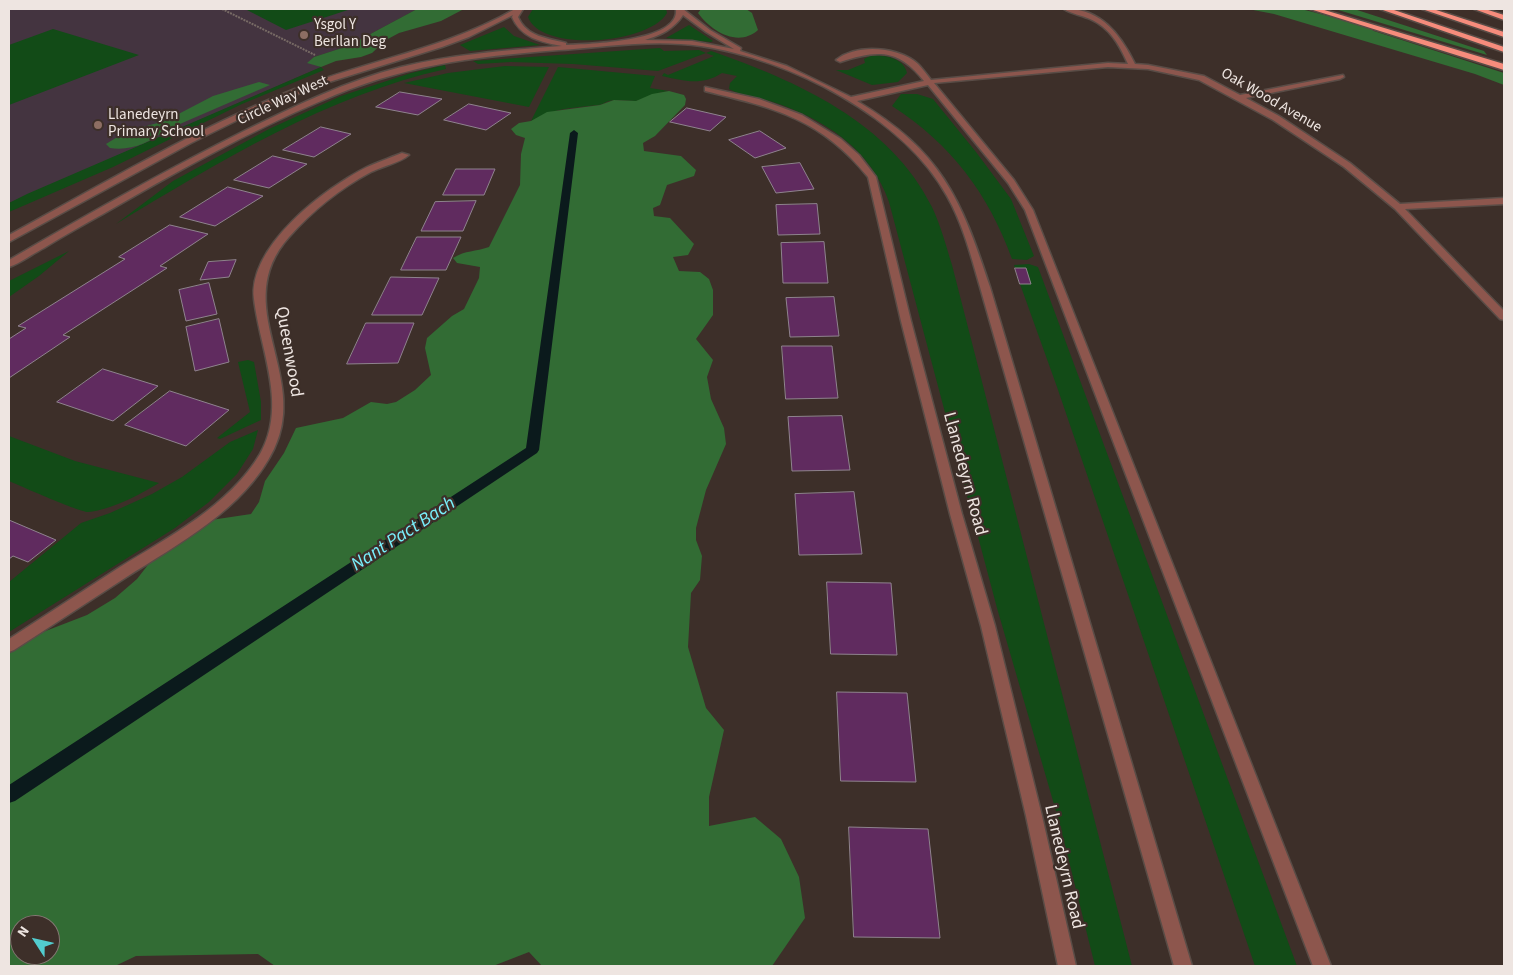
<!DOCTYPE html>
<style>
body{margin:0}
#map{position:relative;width:1513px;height:975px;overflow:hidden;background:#3d2f29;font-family:"Source Sans 3",sans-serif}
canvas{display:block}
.frame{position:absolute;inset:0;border:10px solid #eee5e1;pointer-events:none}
.north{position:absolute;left:10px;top:915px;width:50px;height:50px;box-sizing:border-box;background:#3d2f29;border:1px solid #847873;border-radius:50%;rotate:305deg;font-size:14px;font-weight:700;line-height:20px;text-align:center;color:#eee5e1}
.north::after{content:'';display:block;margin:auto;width:18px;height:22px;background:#52cdcf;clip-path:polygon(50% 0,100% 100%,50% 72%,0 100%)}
</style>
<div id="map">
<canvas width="1513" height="975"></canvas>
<div class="frame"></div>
<div class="north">N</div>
</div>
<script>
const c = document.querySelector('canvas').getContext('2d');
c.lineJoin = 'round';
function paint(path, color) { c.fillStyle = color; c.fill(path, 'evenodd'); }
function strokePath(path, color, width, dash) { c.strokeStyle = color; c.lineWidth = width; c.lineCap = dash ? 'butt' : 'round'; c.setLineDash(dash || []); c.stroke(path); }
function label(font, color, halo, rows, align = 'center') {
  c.font = font + ' "Source Sans 3",sans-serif'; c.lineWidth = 4.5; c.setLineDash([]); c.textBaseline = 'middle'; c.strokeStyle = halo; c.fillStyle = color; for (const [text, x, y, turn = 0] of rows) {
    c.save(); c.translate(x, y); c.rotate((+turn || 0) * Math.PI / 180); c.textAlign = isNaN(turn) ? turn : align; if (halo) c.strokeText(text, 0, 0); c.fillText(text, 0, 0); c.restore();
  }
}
const education = new Path2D(`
 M9,9H417L348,46L314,57L309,62L321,67L9,203Z`);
const green = new Path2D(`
 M245,9H351L286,30Z
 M533,9H666L667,13C650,44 541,53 528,17Z
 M689,25L713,41L711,42L666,38Z
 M504,27L514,36L540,45L470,51L460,45Z
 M53,29L139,55L9,105V45Z
 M660,48L664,51L699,50L706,53L711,51C797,81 890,122 932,207C941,226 946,246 952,265L1132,966H1095L1060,825L997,608L889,202C871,149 824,119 773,102C759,98 742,96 729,89L730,83L737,76L722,73C702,86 684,81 662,76L664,73L668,75L714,56L706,53L658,71L573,64L511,62L478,64L473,61Z
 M872,55C885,55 904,58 907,73L898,82L872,85L836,70H848L865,63L864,59Z
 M445,65L446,69C328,95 219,162 116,224L173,181L269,129L341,96L411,73Z
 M505,66L549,67L529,107L404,83L448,73Z
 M321,67L324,70L242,104L113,167L9,212V203L27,194Z
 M558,67L655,76L650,88L669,91C655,92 646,100 636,101C626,101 618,99 609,101C605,102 602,105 598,105C572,108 554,108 531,121Z
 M901,94H917L933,99L976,152L1011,199L1034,256L1027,260L1012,259C988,193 951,144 892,106Z
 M69,251L39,276L9,297V281Z
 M1029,264L1038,267L1297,966H1255L1057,387L1020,284H1031L1026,269L1015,268L1014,265Z
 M248,360L254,362L261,402V420L220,439L217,438L250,412L238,362Z
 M258,430L253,449L237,474L209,502L175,528L9,632V582L81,523L110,513L152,494L182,477L230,442Z
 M9,436L75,461L159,483C139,495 111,510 88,512C79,512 21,486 9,481Z`);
const forest = new Path2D(`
 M417,9H464L441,21L399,33L386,40L372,53L361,57L336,61L321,67L307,63L314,57L348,46Z
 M701,9H746L752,13L758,30C738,48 711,31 698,13Z
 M1248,9H1301L1364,25L1374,31L1504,73V85L1475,74L1274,14Z
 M1335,9H1354L1484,51L1487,55Z
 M259,82L270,85L166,130C149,143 131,151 110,148L106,144L119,136L135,129L165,121L213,96Z
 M669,91L684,95L686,99L685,105L655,136L643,143L644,151L681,156L696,170L694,176L667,185L660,205L653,208L654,216L670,218L694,244L688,255L673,257L679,271L700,272L709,279L713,290V315L696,339L713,360L707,377L711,399L724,428L726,444L706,490L696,528V540L702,556L700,580L691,593L688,647L706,708L724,730L709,797V826L755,817L781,839L799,877L805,918L772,966H542L529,952L493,966H275L258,954L136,956L115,966H9V653L43,632L87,615L115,598L137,579L154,557L211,520L251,514L259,502L265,481L284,453L296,428L343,418L371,402L387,404L396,402L415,390L431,375L425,348L427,338L452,316L464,309L479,278L480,267L457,263L453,258C466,250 475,252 489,247L520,185L521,154L525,138L516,135L511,129L519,123L531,121L547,112L600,105L614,100L636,101L652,94ZM20,925H50V955H20Z`);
const stream = new Path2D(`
 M574,130L578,133L539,450L537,453L15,801L9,803V785L526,448L570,133Z`);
const building = new Path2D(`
 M400,92L442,99L418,115L376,107Z
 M469,104L511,113L486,130L444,120Z
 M687,108L726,117L710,131L670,122Z
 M321,127L351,134L314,157L283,150Z
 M760,131L786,148L755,158L729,140Z
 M273,156L307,164L269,188L234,180Z
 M800,163L814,189L776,193L762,167Z
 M456,169H495L484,195H443Z
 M228,187L263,196L215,226L180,217Z
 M476,201L463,231H421L435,202Z
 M817,204L820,234L778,235L776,205Z
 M170,225L208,234L160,266L167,268L63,335L70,337L9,378V339L26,328L18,326L125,259L119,257Z
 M417,237H461L446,270H401Z
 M824,242L828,283H783L781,243Z
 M236,260L229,277L200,280L208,262Z
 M1015,268H1026L1031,284H1020Z
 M391,277L439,278L422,315H372Z
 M209,283L217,314L186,321L179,290Z
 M834,297L839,336L790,337L786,298Z
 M219,319L229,362L195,371L186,327Z
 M366,323H414L398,363L347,364Z
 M782,346H832L838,398L786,399Z
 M103,369L158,386L113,421L57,402Z
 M170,391L229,410L186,446L125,425Z
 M842,416L850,470L792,471L788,417Z
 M854,492L862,554L799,555L795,494Z
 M9,520L56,540L28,562L13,556L9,559Z
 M827,582L891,583L897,655L831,654Z
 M837,692L907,693L916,782L841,781Z
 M849,827L928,829L940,938L854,937Z`);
const path = new Path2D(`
 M222,9L315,55`);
const minor = new Path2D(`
 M515,9H523L518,17C527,37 547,38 566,43V45C588,44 680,42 676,9H683L710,30L741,48L740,51L787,66L851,97L924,81C898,48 877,50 840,62L836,60C857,43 899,47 918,64C923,69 927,75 931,80L1108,63L1128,64C1119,44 1110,28 1090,19C1082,15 1071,14 1064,9C1100,7 1121,35 1135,64L1148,65L1204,76L1240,95L1343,75L1344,77L1340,79L1246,98L1279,116L1350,163L1400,204L1504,198V204L1405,209L1504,311V320L1500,319L1395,209L1344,167L1273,120L1199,80L1148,69L1108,67L934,83L1014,180L1033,210L1331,966H1313L1025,210L1008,183L928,85L857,101C941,151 961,198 990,287L1192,966H1174L980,287C971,256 963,224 947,196C903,116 789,59 701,46C654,39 606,47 559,50C471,57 403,65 321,101C246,133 174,173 103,214C83,225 63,236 44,248C32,254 21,263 9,267V260C86,215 164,171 244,131C295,106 346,81 401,67C454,54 508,50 562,46C541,42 521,38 512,17L513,15L469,37L442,47L329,82L264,107L191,143L9,242V235C103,184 195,129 295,89C369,60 445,49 515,9ZM683,15L706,32L734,49L692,41L645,40C661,35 674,29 683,15Z
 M705,87L759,99L802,115L841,139L859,155L876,177L911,321L962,514L995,626L1042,816L1076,966H1058L1026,816L981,626L950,514L901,321L868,177C821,119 775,108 705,91Z
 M402,153L409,155C400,163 383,166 371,172C341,188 312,211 289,237C228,305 310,375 274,449C245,509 178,544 125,578C88,602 51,626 14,650L9,652V639C46,615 83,591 120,567C169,537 230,505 260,454C288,405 260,350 254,299C248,246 325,188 367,167C378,162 390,158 402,153Z`);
const highway = new Path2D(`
 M1310,9H1321L1504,64V70Z
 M1380,9H1391L1504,47V52Z
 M1422,9H1433L1504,32V37Z
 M1474,9H1485L1504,15V20Z`);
const markers = [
 [304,35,5,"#8d6e63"],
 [98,125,5,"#8d6e63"]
];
const farPoinames = [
 ["Ysgol Y",314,26],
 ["Berllan Deg",314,43],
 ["Llanedeyrn",108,116],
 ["Primary School",108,133]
];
const farStreetnames = [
 ["Circle Way West",283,101,-25],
 ["Oak Wood Avenue",1271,101,30]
];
const streetNames = [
 ["Queenwood",288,352,80],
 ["Llanedeyrn Road",964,474,75],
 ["Llanedeyrn Road",1063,867,77]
];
const waterNames = [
 ["Nant Pact Bach",404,535,-33]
];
paint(education, '#443440');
paint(green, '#124b17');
paint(forest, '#326c34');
paint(stream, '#0b1a1c');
paint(building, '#602b5f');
strokePath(building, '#8f838e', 1);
strokePath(minor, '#594c46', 3);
strokePath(highway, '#594c46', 3);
strokePath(path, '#776a65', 2, [2, 1]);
paint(minor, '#8d564d');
paint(highway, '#f68c7c');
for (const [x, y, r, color] of markers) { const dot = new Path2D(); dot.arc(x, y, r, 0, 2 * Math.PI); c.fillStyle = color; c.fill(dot); strokePath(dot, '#3d2f29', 2); }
label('15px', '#eee5e1', '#3d2f29', farPoinames, 'left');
label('15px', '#eee5e1', '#3d2f29', farStreetnames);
label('18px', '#eee5e1', '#3d2f29', streetNames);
label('italic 19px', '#79f0fc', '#3d2f29', waterNames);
</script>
